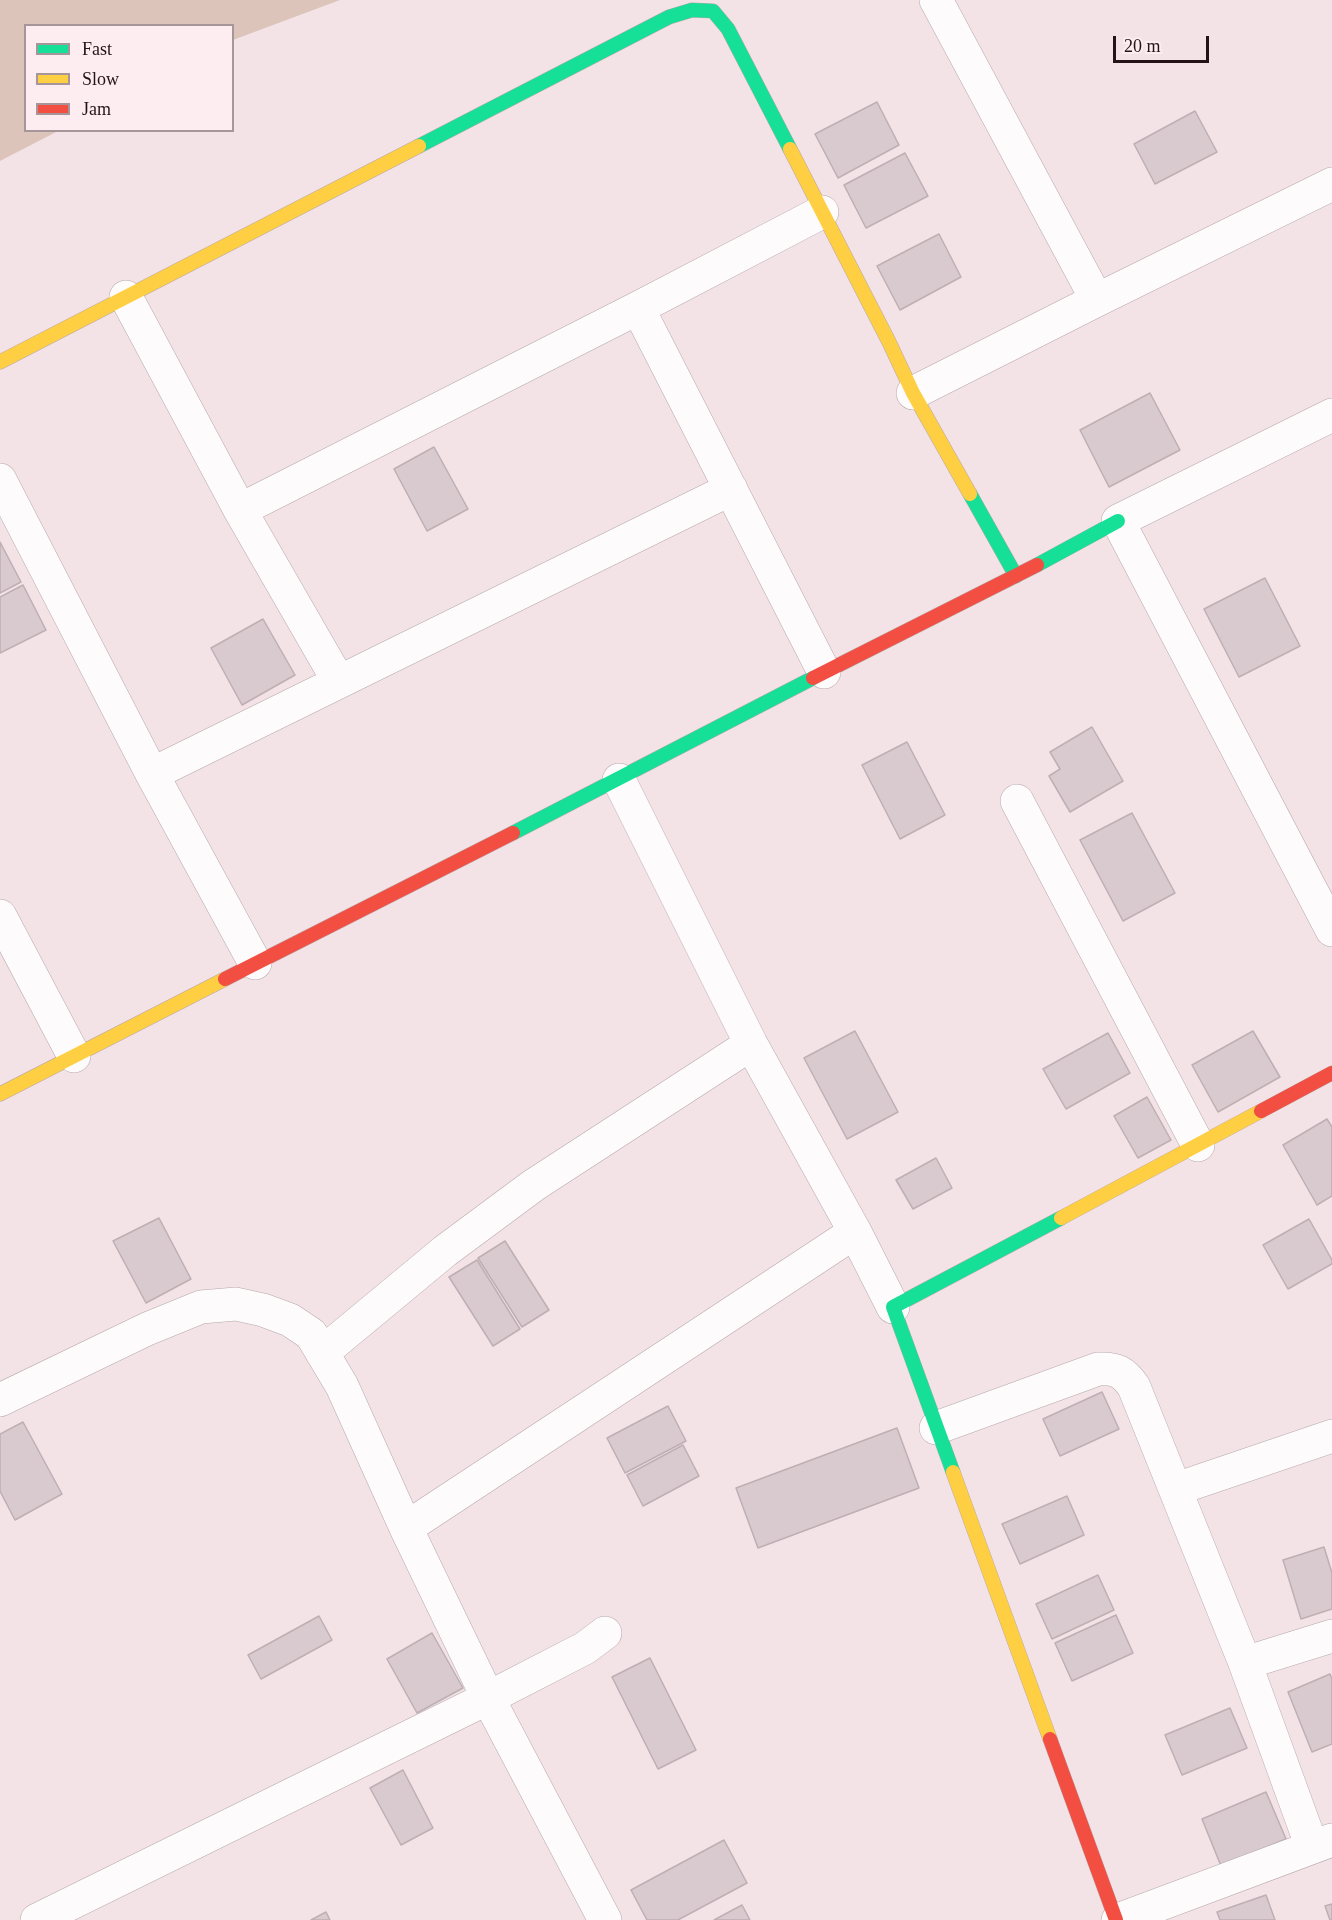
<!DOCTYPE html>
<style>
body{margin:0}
#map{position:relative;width:1332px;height:1920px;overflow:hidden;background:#f4e3e6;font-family:Georgia,serif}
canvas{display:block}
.legend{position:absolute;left:24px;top:24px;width:210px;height:108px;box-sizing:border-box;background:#feedf0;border:2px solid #a69699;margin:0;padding:8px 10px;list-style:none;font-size:18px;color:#221417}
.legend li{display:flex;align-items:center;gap:12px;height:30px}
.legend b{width:30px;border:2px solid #a69699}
.scale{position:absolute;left:1113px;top:36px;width:96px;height:27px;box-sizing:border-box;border:3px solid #221417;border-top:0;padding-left:8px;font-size:18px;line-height:21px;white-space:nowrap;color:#221417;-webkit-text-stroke:4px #feedf0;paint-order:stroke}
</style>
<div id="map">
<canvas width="1332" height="1920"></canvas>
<ul class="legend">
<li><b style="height:8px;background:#16e098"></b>Fast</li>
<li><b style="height:8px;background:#ffcf43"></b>Slow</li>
<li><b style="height:8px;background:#f24e42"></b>Jam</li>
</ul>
<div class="scale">20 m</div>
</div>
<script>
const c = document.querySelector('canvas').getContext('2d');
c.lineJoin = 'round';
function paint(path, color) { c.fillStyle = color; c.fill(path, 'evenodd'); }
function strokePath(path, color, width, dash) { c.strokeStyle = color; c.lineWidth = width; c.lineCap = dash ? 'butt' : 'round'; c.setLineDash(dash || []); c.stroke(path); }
const green = new Path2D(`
 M0,0H340L233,40L232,26H26V130L58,131L0,161Z`);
const building = new Path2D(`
 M877,102L899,145L838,178L815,134Z
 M1195,111L1217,152L1155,184L1134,144Z
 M905,153L928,196L866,228L844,185Z
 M939,234L961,277L900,310L877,266Z
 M1150,393L1180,450L1109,487L1080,430Z
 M434,447L468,509L427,531L394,469Z
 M0,542L21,582L0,593Z
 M1265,578L1300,646L1239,677L1204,609Z
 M23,585L46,630L0,653V597Z
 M263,619L295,675L242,705L211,648Z
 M1092,727L1123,781L1070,812L1049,776L1060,769L1050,752Z
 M907,742L945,815L900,839L862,765Z
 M1132,813L1175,893L1123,921L1080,840Z
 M855,1031L898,1112L847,1139L804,1058Z
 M1253,1031L1280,1077L1218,1112L1192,1065Z
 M1108,1033L1130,1073L1066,1109L1043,1069Z
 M1147,1097L1171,1140L1138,1158L1114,1116Z
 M1327,1119L1332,1127V1196L1317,1205L1283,1145Z
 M936,1158L952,1188L913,1209L896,1180Z
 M159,1218L191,1279L146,1303L113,1241Z
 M1309,1219L1332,1260V1264L1288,1289L1263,1245Z
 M505,1241L549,1310L522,1327L478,1258Z
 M477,1260L520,1329L493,1346L449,1277Z
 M1102,1392L1119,1429L1060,1456L1043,1419Z
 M668,1406L686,1441L625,1473L607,1438Z
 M23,1422L62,1494L15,1520L0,1491V1434Z
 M897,1428L919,1488L758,1548L736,1488Z
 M683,1445L699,1476L643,1506L627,1475Z
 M1067,1496L1084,1535L1020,1564L1002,1524Z
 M1324,1547L1332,1573V1609L1301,1619L1283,1560Z
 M1098,1575L1114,1610L1052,1639L1036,1604Z
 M1116,1615L1133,1653L1072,1681L1055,1643Z
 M319,1616L332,1640L261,1679L248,1655Z
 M432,1633L463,1688L417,1713L387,1659Z
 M650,1658L696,1750L658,1769L612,1677Z
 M1330,1674L1332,1679V1744L1312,1752L1288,1692Z
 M1230,1708L1247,1748L1182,1775L1165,1735Z
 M403,1770L433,1828L401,1845L370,1788Z
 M1266,1792L1286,1839L1221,1866L1202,1819Z
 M724,1840L747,1883L678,1920H647L631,1890Z
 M1266,1895L1275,1920H1220L1217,1912Z
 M1332,1904V1920H1330L1325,1906Z
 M742,1905L750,1920H714Z
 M326,1912L330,1920H311Z`);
const street = new Path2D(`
 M936,0L1097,300
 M126,297L240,510L339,682
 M638,308L824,672
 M913,393L1097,300L1332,184
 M1332,415L1118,521L1332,930
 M0,480L152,774L255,963
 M240,510L638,308L822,212
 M152,774L731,489
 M619,780L751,1044L855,1232L893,1307
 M1017,801L1198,1145
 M0,916L74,1056
 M322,1353L445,1251L534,1185L751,1044
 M0,1400L147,1329L201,1307L236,1304L263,1310L290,1320L311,1334L342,1386L406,1528L488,1698L605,1920
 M936,1428L1098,1369C1116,1368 1124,1372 1134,1387L1245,1663L1332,1636
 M1176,1489L1332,1436
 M406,1528L855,1232
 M1245,1663L1312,1847
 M37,1920L488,1698L585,1648L605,1633
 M1118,1920L1332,1840`);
const fast = new Path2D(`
 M419,146L669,17L692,10L713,11L728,29L790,149
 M970,494L1016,576
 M1037,565L1118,521
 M513,833L813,678
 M953,1472L893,1307L1061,1218`);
const slow = new Path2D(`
 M790,149L889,342L913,393L970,494
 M0,362L419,146
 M0,1094L225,979
 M1061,1218L1261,1111
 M953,1472L1050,1739`);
const jam = new Path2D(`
 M813,678L1037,565
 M225,979L513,833
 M1261,1111L1332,1073
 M1050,1739L1116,1920`);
paint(green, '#ddc4bb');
paint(building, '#d8cacf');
strokePath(building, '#beafb4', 1.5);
strokePath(street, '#b6a8ab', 34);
strokePath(fast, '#b6a8ab', 15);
strokePath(slow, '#b6a8ab', 15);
strokePath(jam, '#b6a8ab', 15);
strokePath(street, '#fdfbfb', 33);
strokePath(fast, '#16e098', 14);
strokePath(slow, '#ffcf43', 14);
strokePath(jam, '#f24e42', 14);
</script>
